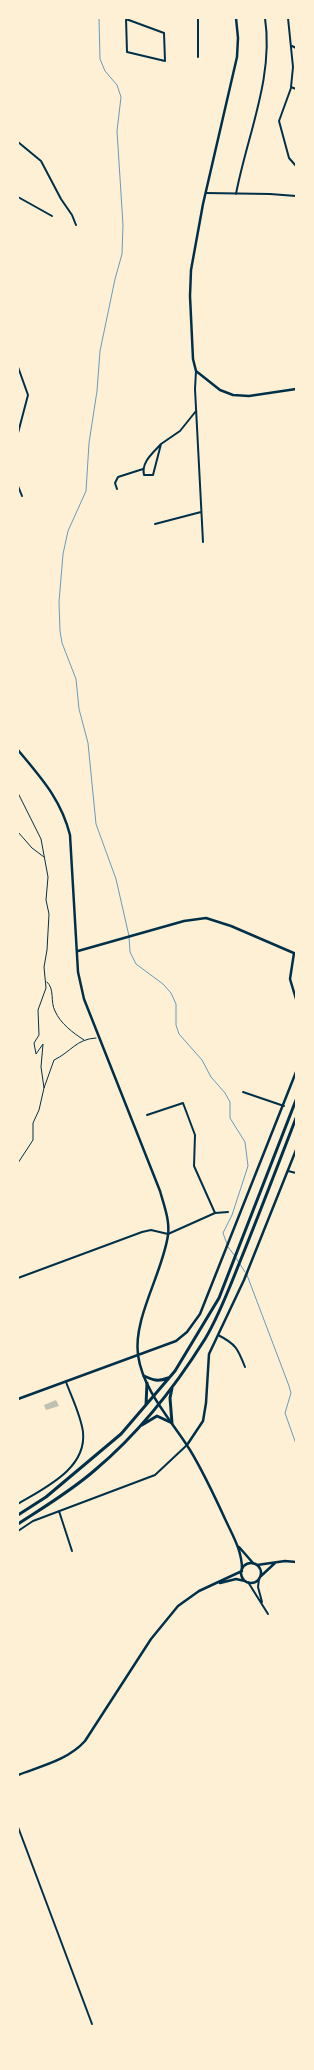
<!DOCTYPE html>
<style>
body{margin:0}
#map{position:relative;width:314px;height:2070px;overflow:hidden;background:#fdf0d5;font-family:Signika,sans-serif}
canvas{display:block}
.frame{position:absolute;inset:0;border:19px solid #fdf0d5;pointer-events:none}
</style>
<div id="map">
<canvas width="314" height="2070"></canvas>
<div class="frame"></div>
</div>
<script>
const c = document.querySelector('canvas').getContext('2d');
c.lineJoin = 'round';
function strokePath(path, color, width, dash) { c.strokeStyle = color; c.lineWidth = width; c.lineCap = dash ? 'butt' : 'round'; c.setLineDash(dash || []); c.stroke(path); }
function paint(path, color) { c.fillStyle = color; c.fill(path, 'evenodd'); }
const stream = new Path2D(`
 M99,18L100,59L105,71L117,85L121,97L117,131L123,225L122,254L115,279L100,351L97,391L89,443L86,491L68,531L63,554L59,602L60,631L62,643L76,679L79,709L88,743L96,824L116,879L129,936L130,952L136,964L163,984L171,993L176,1004V1025L179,1034L202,1060L211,1077L225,1093L230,1102V1118L245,1142L248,1166L232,1215L223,1233L227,1244
 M228,1247L235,1256
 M236,1258L245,1272
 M247,1275L289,1386L291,1393L285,1413L296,1444`);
const building = new Path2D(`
 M56,1400L59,1406L46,1410L44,1405Z`);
const path = new Path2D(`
 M18,793L41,839L48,877L46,900L49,914L47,950L44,967L46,988L38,1010L39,1035L34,1043L36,1054L43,1044L41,1067L44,1088L54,1060C71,1052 76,1039 96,1038
 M18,832L32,848L44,857
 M47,982C55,989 50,1002 55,1011C60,1023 73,1033 84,1040
 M18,1163L33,1140V1123L39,1110L44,1088`);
const minor = new Path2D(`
 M126,18L127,52L165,61L164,33L126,19
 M288,18L293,67L291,87L296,89
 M292,46L296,48
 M198,57V18
 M291,88L279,121L289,158L296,166
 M18,142L41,161L61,199L72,215L76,225
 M206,193L270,194L296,196
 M236,194C247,136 274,77 265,18
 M18,197L52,216
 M18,367L28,395L18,433
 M196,371L195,389L203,542
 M161,444C153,453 141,462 144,475H153L161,444L180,431L196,411
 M18,486L22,496
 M117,489L115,483L118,477L143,469
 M155,524L201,512
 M243,1092L284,1106
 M288,1171L296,1173
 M215,1213L228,1212
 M18,1278L142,1232L151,1230L168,1234L215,1213L194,1166L195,1135L183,1103L147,1115
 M218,1335C236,1344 238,1349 245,1367
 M18,1504C44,1488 87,1469 83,1432C81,1416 72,1398 66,1382
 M59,1511L72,1551
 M18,1531L33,1521L155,1475L187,1445
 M259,1579L258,1587L262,1602
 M248,1582L268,1614
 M18,1827L92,2024`);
const tertiary = new Path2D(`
 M236,18L238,38L237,57L203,204L191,270L190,296L193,359L196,371L220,390L233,395L249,396L296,389
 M18,750C41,778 61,799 70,835L78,972L84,999L160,1191C164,1205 170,1221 168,1235C163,1272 133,1318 138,1355C143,1391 172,1421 190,1450C204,1473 215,1497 226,1521C233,1536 242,1551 242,1569
 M78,951L184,921L206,918L231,926L296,954
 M294,953L290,979L296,999
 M18,1399L176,1341L187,1332L200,1314L296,1072
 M187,1445L203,1421L206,1403L209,1354L244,1280L296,1150
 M239,1547L253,1563`);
const secondary = new Path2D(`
 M241 1573a10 10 0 1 1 20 0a10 10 0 1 1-20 0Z
 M257,1565L285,1561L296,1562
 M261,1576L275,1563
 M220,1583L236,1579L245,1581
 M18,1775C41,1766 68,1760 85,1741L151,1639L178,1606L199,1591L242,1571`);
const trunk = new Path2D(`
 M144,1376C153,1380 158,1382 168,1378
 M172,1388L170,1398L172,1423
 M146,1405L147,1383
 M142,1425L157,1416L172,1423
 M18,1515L46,1497L121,1434L175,1371L219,1298L296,1100
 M18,1524C44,1507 71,1491 95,1470C138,1434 175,1387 205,1339C220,1314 230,1286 241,1259C260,1212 278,1165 296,1118`);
strokePath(stream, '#669bbc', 1);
paint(building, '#bec0b2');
strokePath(path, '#003049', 1);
strokePath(minor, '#003049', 2);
strokePath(tertiary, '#003049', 2.5);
strokePath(secondary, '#003049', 2.5);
strokePath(trunk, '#003049', 3);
</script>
